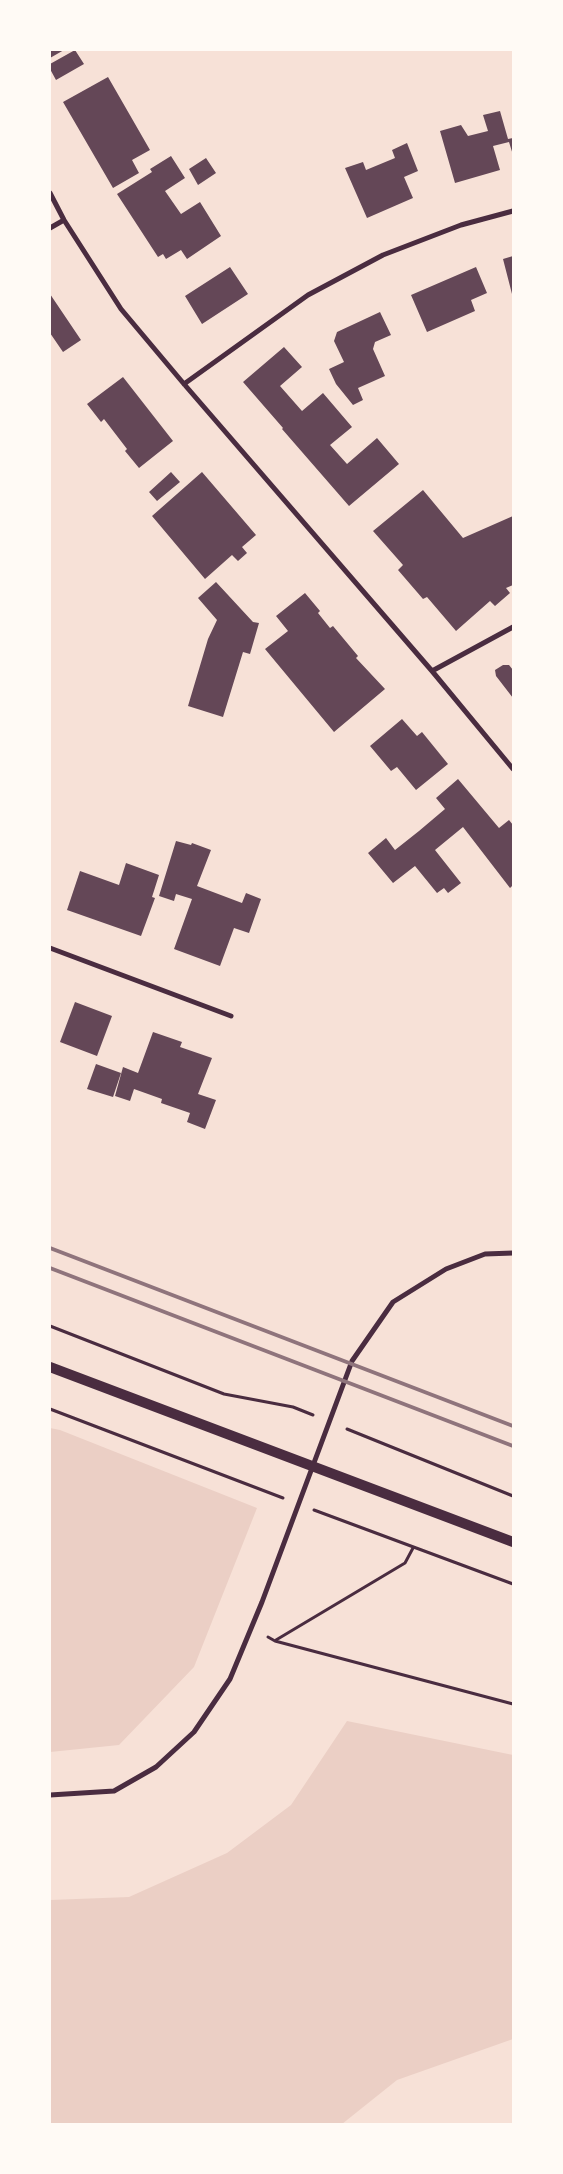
<!DOCTYPE html>
<style>
body{margin:0}
#map{position:relative;width:563px;height:2174px;overflow:hidden;background:#f7e1d7;font-family:Overpass,sans-serif}
canvas{display:block}
.frame{position:absolute;inset:0;border:51px solid #fffaf5;pointer-events:none}
</style>
<div id="map">
<canvas width="563" height="2174"></canvas>
<div class="frame"></div>
</div>
<script>
const c = document.querySelector('canvas').getContext('2d');
c.lineJoin = 'round';
function paint(path, color) { c.fillStyle = color; c.fill(path, 'evenodd'); }
function strokePath(path, color, width, dash) { c.strokeStyle = color; c.lineWidth = width; c.lineCap = dash ? 'butt' : 'round'; c.setLineDash(dash || []); c.stroke(path); }
const green = new Path2D(`
 M50,1428L60,1430L257,1508L194,1667L119,1745L50,1752Z
 M347,1721L513,1755V2039L397,2080L342,2124H50V1900L129,1897L227,1853L291,1805Z`);
const building = new Path2D(`
 M50,50H64L50,58Z
 M75,50L84,64L56,80L50,69V64Z
 M108,77L150,150L132,160L139,173L113,188L63,102Z
 M500,111L508,139L513,138V155L509,142L493,146L500,170L455,183L440,131L461,125L468,136L488,131L483,115Z
 M407,143L418,171L404,177L413,198L367,218L345,168L363,162L366,170L395,158L392,150Z
 M171,156L185,178L165,191L181,214L200,202L221,236L187,259L181,250L166,259L163,254L158,257L117,194L152,172L150,169Z
 M206,158L216,173L198,185L189,169Z
 M513,256V294H512L503,259Z
 M230,267L248,294L202,324L185,296Z
 M476,267L487,293L471,300L475,311L427,332L411,295Z
 M50,294L81,340L63,352L50,333Z
 M380,312L391,335L375,342L373,349L385,376L358,388L363,400L353,405L336,384L329,369L344,362L334,341L337,332Z
 M284,347L302,367L280,386L302,411L323,393L352,427L330,445L347,464L377,438L399,464L349,506L282,429L283,428L243,382Z
 M123,377L173,441L139,468L125,451L127,449L104,419L101,422L87,404Z
 M171,472L180,482L157,501L149,492Z
 M202,472L256,535L242,547L247,553L238,561L232,555L205,579L152,516Z
 M423,490L463,538L513,516V585L506,588L510,593L495,606L490,601L456,631L427,597L423,599L398,570L403,565L373,531Z
 M216,582L253,622L259,623L250,654L243,652L223,717L188,706L208,639L217,620L198,598Z
 M305,593L320,611L318,613L330,628L333,626L358,656L356,658L385,689L334,732L265,649L288,631L276,616Z
 M503,665H509L513,670V698L496,676L495,670Z
 M402,719L417,736L422,732L448,764L416,790L397,767L391,771L370,746Z
 M458,779L499,828L509,820L513,825V885L510,888L463,827L435,850L461,883L448,893L444,888L437,893L415,866L393,883L368,853L386,838L395,850L419,831L445,809L436,798Z
 M176,841L191,845L192,843L211,850L197,886L242,903L246,893L261,899L249,933L234,928L220,966L174,949L192,899L176,894L174,901L159,896Z
 M126,863L159,875L152,897L155,898L141,936L67,910L80,871L119,885Z
 M75,1002L112,1016L97,1056L60,1042Z
 M153,1032L182,1042L180,1047L212,1058L198,1094L216,1100L205,1129L187,1122L190,1113L161,1103L162,1099L134,1089L130,1101L115,1096L123,1067L138,1073Z
 M96,1064L121,1073L113,1097L87,1089Z`);
const path = new Path2D(`
 M50,1326L224,1394L293,1407L313,1415
 M50,1409L283,1498
 M347,1429L513,1496
 M314,1510L513,1584
 M268,1637L275,1641L513,1704
 M276,1640L405,1563L413,1548`);
const minor = new Path2D(`
 M50,193L64,220L121,309L184,384L432,671L513,769
 M50,228L64,220
 M184,384L308,295L383,255L461,225L513,211
 M432,671L513,627
 M50,948L231,1016
 M50,1795L114,1791L156,1767L194,1732L230,1679L262,1602L352,1361L393,1302L446,1269L485,1254L513,1253`);
const secondary = new Path2D(`
 M50,1367L513,1542`);
const rail = new Path2D(`
 M50,1248L513,1426
 M50,1268L513,1446`);
paint(green, '#ebcfc5');
paint(building, '#644757');
strokePath(path, '#4a2c40', 3);
strokePath(minor, '#4a2c40', 5);
strokePath(secondary, '#4a2c40', 10);
strokePath(rail, '#8f747c', 4);
</script>
